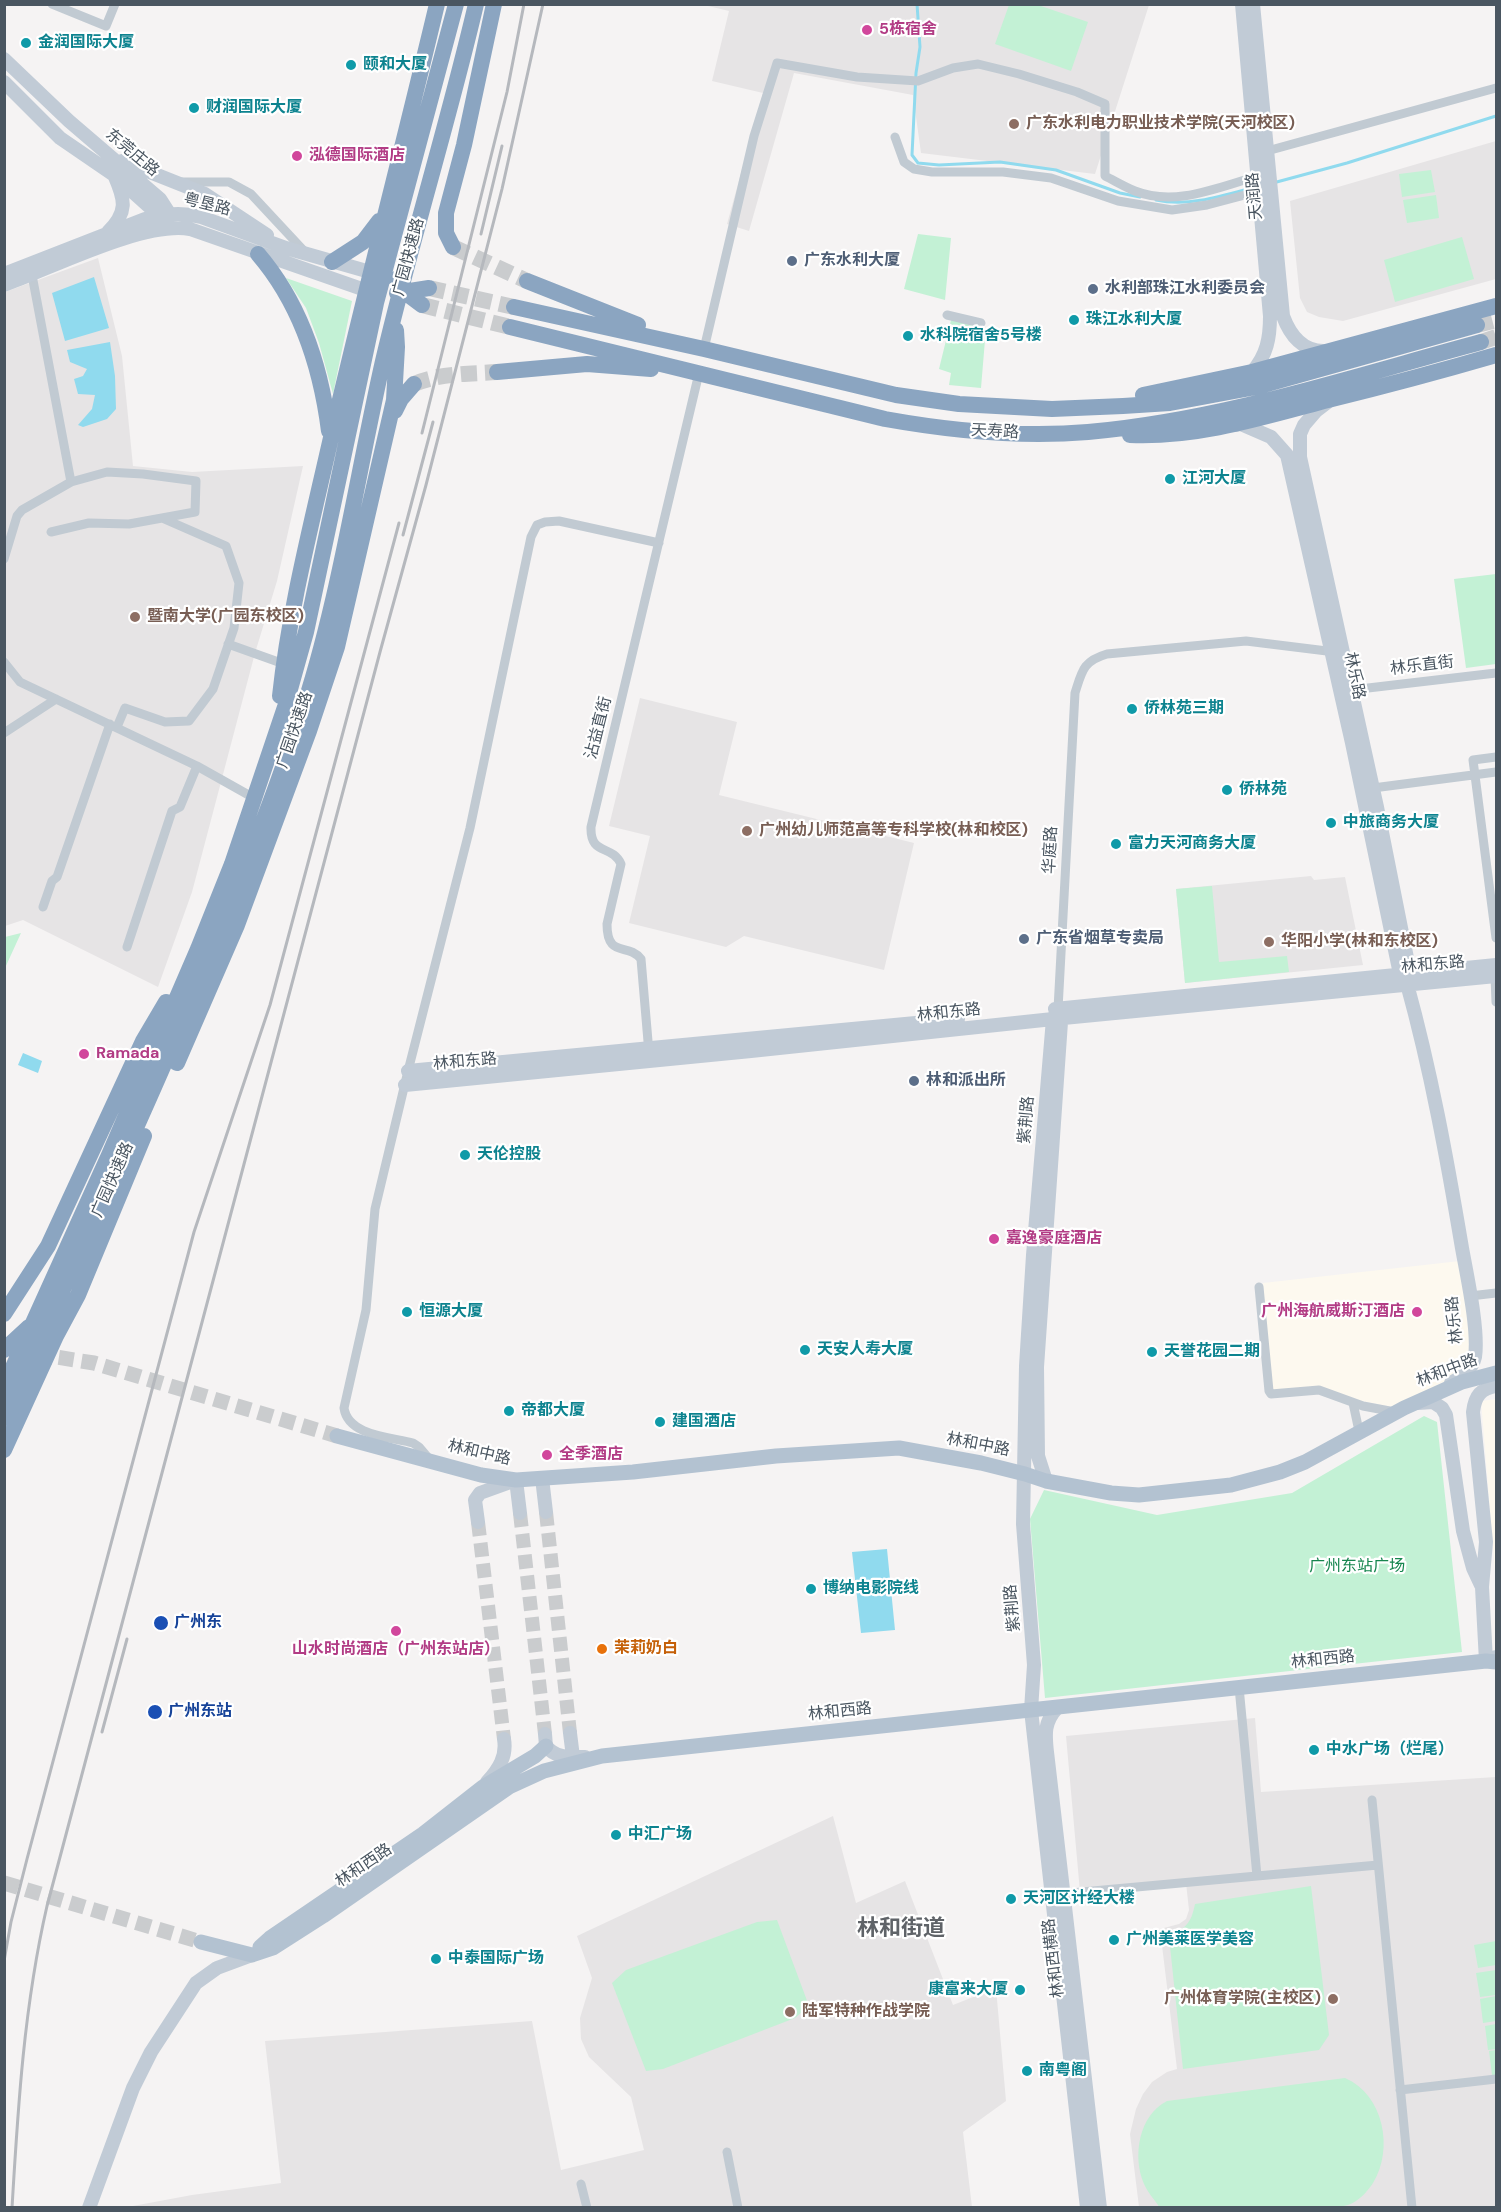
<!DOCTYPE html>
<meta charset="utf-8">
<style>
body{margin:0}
#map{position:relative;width:1501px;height:2212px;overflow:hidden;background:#f5f3f3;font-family:"DM Sans",sans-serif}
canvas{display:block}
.frame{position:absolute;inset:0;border:6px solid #4a5661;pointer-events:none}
</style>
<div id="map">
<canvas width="1501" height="2212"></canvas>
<div class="frame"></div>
</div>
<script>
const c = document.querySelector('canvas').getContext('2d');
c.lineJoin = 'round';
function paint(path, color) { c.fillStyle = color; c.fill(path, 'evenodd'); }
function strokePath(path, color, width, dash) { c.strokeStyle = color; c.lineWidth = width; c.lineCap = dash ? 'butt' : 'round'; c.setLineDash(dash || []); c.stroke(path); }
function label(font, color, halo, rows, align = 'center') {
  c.font = font + ' "DM Sans","Noto Sans SC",sans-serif'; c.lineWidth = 4.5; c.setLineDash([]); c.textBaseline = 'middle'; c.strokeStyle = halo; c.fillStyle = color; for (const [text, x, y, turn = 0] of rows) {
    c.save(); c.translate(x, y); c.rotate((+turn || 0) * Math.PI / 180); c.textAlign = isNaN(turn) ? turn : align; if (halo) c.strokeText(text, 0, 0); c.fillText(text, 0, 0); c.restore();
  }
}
const commercial = new Path2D(`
 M1460,1261L1470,1339V1356L1463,1370L1433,1388L1393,1407L1347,1398L1316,1386L1272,1391L1263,1283Z
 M1496,1399V1584L1481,1401Z`);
const education = new Path2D(`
 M704,5H1149L1095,174L921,153L913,95L794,73L749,231L727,224L763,93L712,81L729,11Z
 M1496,141V279L1343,321L1319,317L1307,312L1300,298L1290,201Z
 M98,258L122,356L133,466L192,472L303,466L277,581L255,653L192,892L158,987L23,920L5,926V292Z
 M640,698L737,722L719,795L914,843L884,970L744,936L726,947L629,923L650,836L609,826Z
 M1311,876L1314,880L1345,877L1363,965L1185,983L1176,889Z
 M1255,1718L1261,1792L1496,1777V2207H1139L1130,2134L1136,2109L1143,2094L1152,2082L1167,2072L1177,2069L1160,1929L1179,1924L1186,1919L1189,1910L1186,1883L1080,1892L1066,1736Z
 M833,1816L856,1903L905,1881L953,2005L996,1988L1006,2101L963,2132L972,2207L122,2208L192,2195L281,2183L265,2041L532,2021L561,2170L644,2150L631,2097L589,2057L581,2039L580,2018L592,1978L577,1936Z`);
const green = new Path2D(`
 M1009,5H1038L1088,22L1071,71L995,44Z
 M1431,170L1435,192L1402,197L1399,174Z
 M1436,195L1439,218L1407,223L1403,200Z
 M918,234L951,238L945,300L904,289Z
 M1462,237L1474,279L1395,302L1384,260Z
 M286,278L352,301L333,394L319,343L306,308Z
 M951,320L986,328L981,388L949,385L951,373L939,369Z
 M1496,574V664L1466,668L1454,579Z
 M1212,886L1219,962L1287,956L1289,972L1185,983L1176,889Z
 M21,933L5,968V937Z
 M1424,1416L1437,1422L1462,1652L1045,1698L1030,1519L1044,1490L1157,1515L1292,1493Z
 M1311,1886L1329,2035L1319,2050L1183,2069L1169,1937C1186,1927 1191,1924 1195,1904Z
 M777,1920L809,2006L795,2018L663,2069L646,2071L612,1983L626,1970L757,1922Z
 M1496,1941V1965L1478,1968L1474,1945Z
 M1496,1970V1995L1480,1997L1476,1973Z
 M1496,1996V2021L1483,2023L1480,1999Z
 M1496,2024V2049L1488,2050L1485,2026Z
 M1496,2050V2075H1492L1489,2051Z
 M1345,2078C1384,2095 1394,2149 1373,2183C1367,2192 1358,2202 1348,2205C1341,2207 1332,2207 1325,2208H1160C1155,2200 1148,2193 1144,2184C1132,2156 1139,2115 1167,2101Z`);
const water = new Path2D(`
 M94,277L109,328L65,341L52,293Z
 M110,342L115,376L116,409L107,419L83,427L78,425L92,409L95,395L78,394L74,379L83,376L87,369L70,362L67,350Z
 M23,1053L42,1061L38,1073L18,1065Z
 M887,1549L895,1630L861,1633L852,1552Z`);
const stream = new Path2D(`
 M917,4L920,47L916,73L912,155L918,163L939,165L1000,162L1056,170L1120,193L1140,197
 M1273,183L1347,163L1496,116
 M1156,200C1189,207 1222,196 1255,187`);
const secondaryTunnel = new Path2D(`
 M546,1512L570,1733
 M520,1513L545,1734
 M478,1522L504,1739`);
const primaryTunnel = new Path2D(`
 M36,1359L56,1357L94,1363L337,1436
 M4,1883L201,1942`);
const highwayTunnel = new Path2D(`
 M453,247L527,281
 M429,288L514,307
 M422,305L510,327
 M1477,325L1496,320
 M1481,342L1496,337
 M414,384C440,373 470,374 497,372`);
const street = new Path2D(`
 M52,4L106,26L115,4
 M895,137L904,162L914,169L932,172H1003L1051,178L1118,201L1172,210L1207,205L1260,191
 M1267,151L1496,88
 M182,182H229L251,194L305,252
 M947,315L981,323
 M704,349L754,136L777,63L857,77L918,81L953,68L978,64L1019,74L1077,92L1105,104V176C1115,181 1125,187 1135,191C1176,207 1218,187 1258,176
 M51,532L89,523L129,524L195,512L196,481L143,474L107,472L71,482
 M4,559L17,516L22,510L71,482L32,275
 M228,644L284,664
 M4,662L20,682L197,766L254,798
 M1351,690L1496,673
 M117,727L125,708L165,722L189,721L213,689L234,628L239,583L226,546L162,518
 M4,733L56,699
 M1496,757L1473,760L1496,938
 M1373,788L1496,772
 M43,907L52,881L57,877L110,724
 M127,947L172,811L180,807L197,766
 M1495,976L1496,1002
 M1058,1009L1075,693C1082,671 1083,661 1107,654L1246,641L1335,652
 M649,1053L641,959C628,942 607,959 607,924L621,864C612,844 590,856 591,827L699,373
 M1259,1287L1269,1391L1271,1394L1319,1390L1363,1406L1395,1412
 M1470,1296L1496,1293
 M1353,1403L1359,1431
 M430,1460L419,1447L413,1443C391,1437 348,1436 344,1408L366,1310L375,1209L408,1071L470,828L531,537L537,525L545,522L559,521L659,543
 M1239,1687L1257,1876L1378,1865
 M1372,1800L1412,2208
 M1060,1894L1257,1876
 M1400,2090L1496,2079
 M727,2152L738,2208
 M581,2184L587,2208`);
const secondary = new Path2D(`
 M1242,4L1270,316C1270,338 1267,355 1252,372
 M1253,4L1283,316C1290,335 1303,352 1325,351
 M4,59L69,121L160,199L169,213L170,219
 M4,82L60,138L114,175L163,219
 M122,161L205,194L267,235
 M108,232C128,212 125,200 115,177
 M4,274L145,219C165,214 181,212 201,217L286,248L370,272
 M4,285C52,268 143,221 190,229L365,290
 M1329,401L1316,411L1304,425L1300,434V457L1377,807L1410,973L1408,982
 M1236,425L1241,424L1271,437L1287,455L1352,743L1400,974L1407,984C1431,1071 1447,1159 1462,1248C1467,1276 1479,1330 1475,1357C1472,1370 1462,1377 1451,1383
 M1055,1009L1496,965
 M1058,1009L1053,1019L1033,1255L1026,1366L1023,1524L1034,1665L1031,1710L1087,2208
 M408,1071L958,1019
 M405,1085L751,1051L1053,1019L1496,976
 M1496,1386C1481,1389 1475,1395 1473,1412L1486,1542L1482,1587L1486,1661L1496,1657
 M1418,1403L1433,1402L1442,1408L1446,1415L1463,1531L1473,1568L1481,1585
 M542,1478L546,1512
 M1046,1481L1038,1456L1037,1367L1061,1022
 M478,1522L475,1500L480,1493L516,1480L520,1513
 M1057,1708C1044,1722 1045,1734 1047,1752L1100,2208
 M570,1733L573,1757
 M545,1734L546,1746C556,1759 571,1757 585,1757
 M487,1782C499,1769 507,1756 504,1739
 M89,2208L133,2088L151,2052L196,1983L217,1968L252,1955`);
const primary = new Path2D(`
 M337,1436L481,1475L516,1480L633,1472L776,1456L899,1448L981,1463L1025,1474L1046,1481L1111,1493L1139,1495L1231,1485L1280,1472L1305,1462L1404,1408L1462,1382L1496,1373
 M201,1942L252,1955
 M260,1947L270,1938L423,1834L483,1787L535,1756L546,1746
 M252,1955L273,1948L323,1916L509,1787L544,1771L602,1756L1486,1661L1496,1662`);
const highway = new Path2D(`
 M453,247L446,233V213L464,145L494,4
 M258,254C300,303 321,368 329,431
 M332,262L363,242L379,221
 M396,279L410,296L422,305
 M527,281L638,325
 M397,293L429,288
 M514,307L704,349L896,395L959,404L1052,409L1123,406L1170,403L1256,387L1477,325
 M510,327L885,419C952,431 1020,438 1088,432C1223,420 1351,377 1481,342
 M497,372L587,364L651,369
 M1143,395L1252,372L1496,306
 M395,411L401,399L414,384
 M1130,435C1197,438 1264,417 1328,400C1385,386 1441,371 1496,355
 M280,696C289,611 311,526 330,442C364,296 402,151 437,4
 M177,1063L237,925L309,731L337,647L394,400L397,347L396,330
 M4,1314L48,1246L143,1041L166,1002
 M4,1350L29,1327
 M4,1387L109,1155L198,949L232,864L285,707L306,632L376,303L456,4
 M4,1418C109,1188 218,959 300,719C339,603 356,480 383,361C411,241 448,124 476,4
 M4,1450L56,1336L78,1295L144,1136`);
const rail = new Path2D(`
 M481,234L502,146
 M422,433L507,92L524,4
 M403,535L433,422
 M102,1732L127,1639
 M4,1961L11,1922L27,1859L194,1232L270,1005L399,523
 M12,2208C18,2106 24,2006 47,1906L380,652L426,485L502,189L543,4`);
const markers = [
 [867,30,6,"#d1479c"],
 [26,43,6,"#0f9aa8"],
 [351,65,6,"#0f9aa8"],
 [194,108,6,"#0f9aa8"],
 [1014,124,6,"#8d6e63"],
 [297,156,6,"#d1479c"],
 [792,261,6,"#5c6f8a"],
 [1093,289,6,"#5c6f8a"],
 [1074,320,6,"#0f9aa8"],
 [908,336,6,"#0f9aa8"],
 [1170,479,6,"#0f9aa8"],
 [135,617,6,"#8d6e63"],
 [1132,709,6,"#0f9aa8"],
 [1227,790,6,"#0f9aa8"],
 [1331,823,6,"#0f9aa8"],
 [747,831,6,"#8d6e63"],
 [1116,844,6,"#0f9aa8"],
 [1024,939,6,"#5c6f8a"],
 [1269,942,6,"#8d6e63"],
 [84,1054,6,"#d1479c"],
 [914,1081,6,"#5c6f8a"],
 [465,1155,6,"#0f9aa8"],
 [994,1239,6,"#d1479c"],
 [407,1312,6,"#0f9aa8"],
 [1417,1312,6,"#d1479c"],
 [805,1350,6,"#0f9aa8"],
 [1152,1352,6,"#0f9aa8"],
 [509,1411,6,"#0f9aa8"],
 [660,1422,6,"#0f9aa8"],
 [547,1455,6,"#d1479c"],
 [811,1589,6,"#0f9aa8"],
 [161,1623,8,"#1a4fb4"],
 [396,1631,6,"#d1479c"],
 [602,1649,6,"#e8710a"],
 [155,1712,8,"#1a4fb4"],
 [1314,1750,6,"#0f9aa8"],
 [616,1835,6,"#0f9aa8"],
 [1011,1899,6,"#0f9aa8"],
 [1114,1940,6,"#0f9aa8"],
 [436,1959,6,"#0f9aa8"],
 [1020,1990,6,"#0f9aa8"],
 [1333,1999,6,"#8d6e63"],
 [790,2012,6,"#8d6e63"],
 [1027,2071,6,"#0f9aa8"]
];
const hotelNames = [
 ["5栋宿舍",879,30],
 ["泓德国际酒店",309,156],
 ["Ramada",96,1054],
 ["嘉逸豪庭酒店",1006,1239],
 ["广州海航威斯汀酒店",1405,1312,"right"],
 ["全季酒店",559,1455],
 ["山水时尚酒店（广州东站店）",396,1650,"center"]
];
const cultureNames = [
 ["金润国际大厦",38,43],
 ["颐和大厦",363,65],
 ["财润国际大厦",206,108],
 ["珠江水利大厦",1086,320],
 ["水科院宿舍5号楼",920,336],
 ["江河大厦",1182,479],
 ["侨林苑三期",1144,709],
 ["侨林苑",1239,790],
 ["中旅商务大厦",1343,823],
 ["富力天河商务大厦",1128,844],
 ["天伦控股",477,1155],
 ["恒源大厦",419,1312],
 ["天安人寿大厦",817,1350],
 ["天誉花园二期",1164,1352],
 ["帝都大厦",521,1411],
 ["建国酒店",672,1422],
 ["博纳电影院线",823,1589],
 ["中水广场（烂尾）",1326,1750],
 ["中汇广场",628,1835],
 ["天河区计经大楼",1023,1899],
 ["广州美莱医学美容",1126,1940],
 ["中泰国际广场",448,1959],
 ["康富来大厦",1008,1990,"right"],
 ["南粤阁",1039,2071]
];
const educationNames = [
 ["广东水利电力职业技术学院(天河校区)",1026,124],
 ["暨南大学(广园东校区)",147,617],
 ["广州幼儿师范高等专科学校(林和校区)",759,831],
 ["华阳小学(林和东校区)",1281,942],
 ["广州体育学院(主校区)",1321,1999,"right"],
 ["陆军特种作战学院",802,2012]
];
const streetNames = [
 ["东莞庄路",132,153,40],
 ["天润路",1255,196,-95],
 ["粤垦路",207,205,14],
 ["广园快速路",409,257,-75],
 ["天寿路",995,432,3],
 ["林乐直街",1422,666,-7],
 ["林乐路",1354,676,78],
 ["沾益直街",599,728,-76],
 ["广园快速路",295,730,-71],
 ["华庭路",1051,850,-87],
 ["林和东路",1433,965,-5],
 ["林和东路",949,1013,-6],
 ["林和东路",465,1062,-5],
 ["紫荆路",1027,1120,-85],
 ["广园快速路",113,1180,-66],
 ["林乐路",1455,1320,-96],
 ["林和中路",1447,1371,-21],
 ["林和中路",978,1445,11],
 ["林和中路",479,1453,13],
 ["紫荆路",1013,1608,-95],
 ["林和西路",1323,1660,-6],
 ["林和西路",840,1712,-6],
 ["林和西路",364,1866,-34],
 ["林和西横路",1054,1958,-97]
];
const serviceNames = [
 ["广东水利大厦",804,261],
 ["水利部珠江水利委员会",1105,289],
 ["广东省烟草专卖局",1036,939],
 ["林和派出所",926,1081]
];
const parkNames = [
 ["广州东站广场",1357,1567]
];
const transitNames = [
 ["广州东",174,1623],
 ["广州东站",168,1712]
];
const foodNames = [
 ["茉莉奶白",614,1649]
];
const districtNames = [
 ["林和街道",901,1929]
];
paint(commercial, '#fdf9ef');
paint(education, '#e6e4e5');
paint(green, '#c3f1d5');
paint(water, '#90daee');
strokePath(stream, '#90daee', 3);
strokePath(secondaryTunnel, '#caccce', 14, [14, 7]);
strokePath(primaryTunnel, '#caccce', 15, [15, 8]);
strokePath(highwayTunnel, '#caccce', 16, [16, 8]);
strokePath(street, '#c1cad2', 9);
strokePath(secondary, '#c1cbd6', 14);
strokePath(primary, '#b3c2d1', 15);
strokePath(highway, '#8ba5c1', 16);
strokePath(rail, '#b5b8bd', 3);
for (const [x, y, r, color] of markers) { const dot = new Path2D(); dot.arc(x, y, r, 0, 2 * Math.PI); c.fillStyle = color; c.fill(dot); strokePath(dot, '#fff', 2); }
label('bold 16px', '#b23c85', '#fff', hotelNames, 'left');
label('bold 16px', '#0d838f', '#fff', cultureNames, 'left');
label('bold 16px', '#785e54', '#fff', educationNames, 'left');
label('16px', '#4a5661', '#fff', streetNames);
label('bold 16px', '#4e5e75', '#fff', serviceNames, 'left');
label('16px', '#17864f', '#fff', parkNames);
label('bold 16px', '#164399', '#fff', transitNames, 'left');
label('bold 16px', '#c56008', '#fff', foodNames, 'left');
label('bold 22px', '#5f6368', '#fff', districtNames);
</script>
